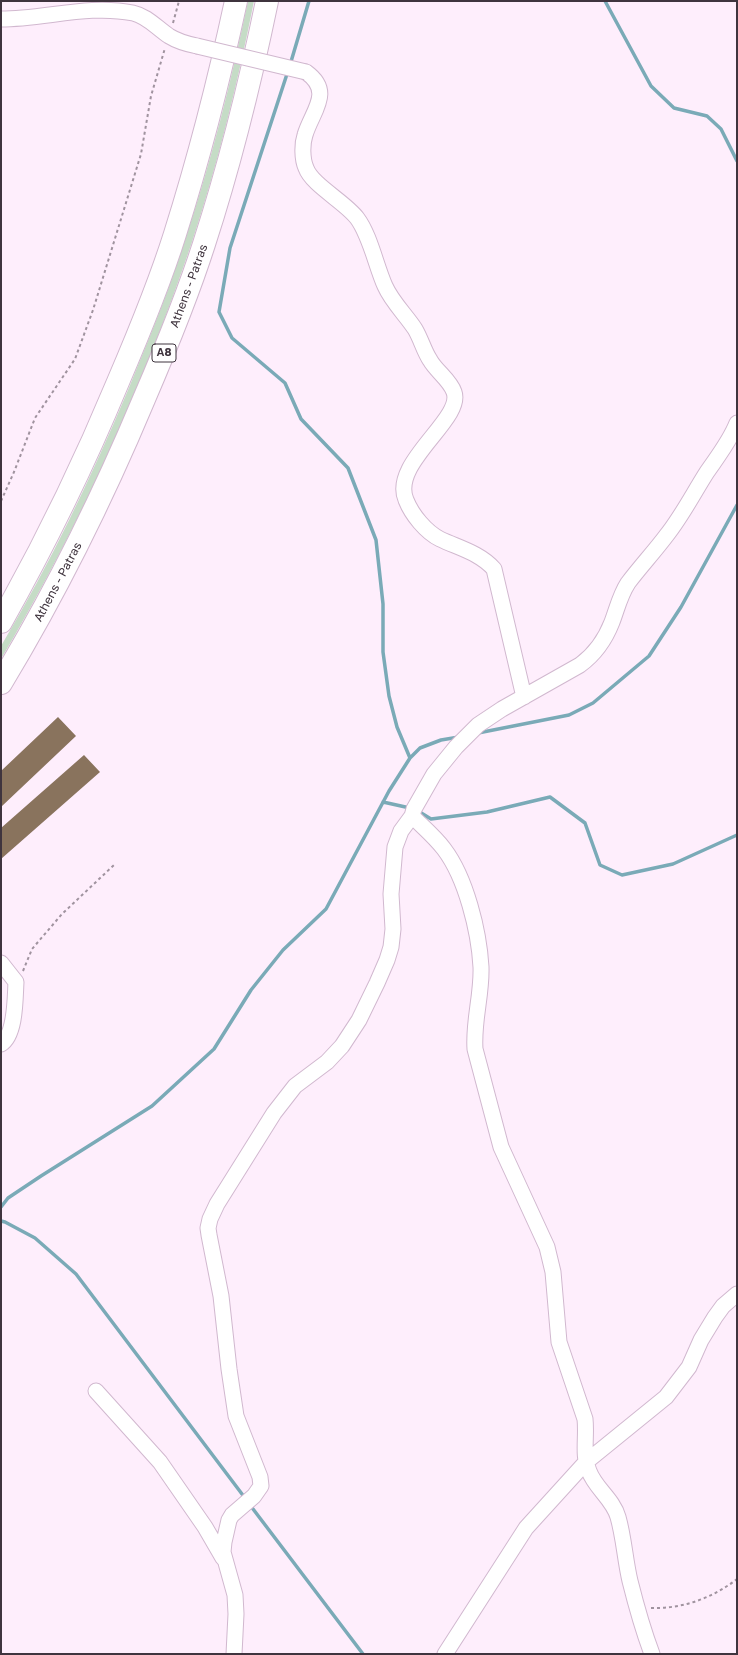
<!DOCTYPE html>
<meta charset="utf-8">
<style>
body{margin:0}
#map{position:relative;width:738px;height:1655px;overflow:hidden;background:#feeefc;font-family:"Golos Text",sans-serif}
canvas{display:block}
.frame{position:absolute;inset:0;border:2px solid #3f343e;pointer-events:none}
</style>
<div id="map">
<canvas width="738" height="1655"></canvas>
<div class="frame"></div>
</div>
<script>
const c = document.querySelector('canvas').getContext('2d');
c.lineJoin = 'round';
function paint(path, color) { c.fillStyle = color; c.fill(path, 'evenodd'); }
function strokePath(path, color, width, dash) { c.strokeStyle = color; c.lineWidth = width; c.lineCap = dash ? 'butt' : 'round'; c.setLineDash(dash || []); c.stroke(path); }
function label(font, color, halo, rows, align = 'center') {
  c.font = font + ' "Golos Text",sans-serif'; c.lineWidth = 4; c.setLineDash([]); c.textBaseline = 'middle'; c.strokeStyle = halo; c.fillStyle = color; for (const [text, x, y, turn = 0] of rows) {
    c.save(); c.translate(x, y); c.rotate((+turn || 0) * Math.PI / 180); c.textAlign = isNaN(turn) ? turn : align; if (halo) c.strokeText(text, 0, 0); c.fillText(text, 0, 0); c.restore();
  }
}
const green = new Path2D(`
 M248,1H254C238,82 218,163 192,242C144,385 78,529 1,659V646C50,564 91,478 128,390C148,341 169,291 185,240C211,162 231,82 248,1Z`);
const stream = new Path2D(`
 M605,1L651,86L674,108L707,116L721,129L737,161
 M290,65L309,1
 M288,71L230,248L219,312L232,338L285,383L301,419L348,468L376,540L383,604V652L389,696L397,727L410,758
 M478,733L569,715L593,703L649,656L681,607L737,505
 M383,802L410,808
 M418,811L431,819L487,812L550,797L585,823L600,865L622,875L673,864L737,835
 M1,1207L8,1198L41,1176L152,1106L214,1049L251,990L283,950L326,909L389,791L410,758L420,748L441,740L459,737
 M1,1221L5,1222L35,1238L76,1274L245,1498
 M250,1505L363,1654`);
const building = new Path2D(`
 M58,717L76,736L1,807V771Z
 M84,755L100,772L1,859V828Z`);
const path = new Path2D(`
 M173,23L179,1
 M1,501L14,472L35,418L75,359L93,310L141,154L151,96L165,48
 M23,971L32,949L62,914L115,864
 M651,1608C682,1609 713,1598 737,1579`);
const minor = new Path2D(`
 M1,19C45,19 89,4 133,13C147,16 157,28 169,36C177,41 187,44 197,46
 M306,72C334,92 312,111 305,135C302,144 302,159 306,168C312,185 345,202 357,218C370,235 376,266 385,286C392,302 406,315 415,329C421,339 424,351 430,360C436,371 450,380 454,392C464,419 390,463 406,500C412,515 426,532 440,539C459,548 480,553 494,569L524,697
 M412,816C423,827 435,837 444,849C466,878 479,931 481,967C482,995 473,1021 475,1049L501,1147L547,1247L553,1272L559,1342L585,1419C587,1436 582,1456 589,1471C595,1488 613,1499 618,1517C624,1538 625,1560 630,1581C636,1605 643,1630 652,1654
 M1,963L16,982C15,997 16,1035 1,1044
 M96,1391L160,1462L205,1527L223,1558
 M234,1654L236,1614L235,1595L223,1552L224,1542L229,1520L232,1515L254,1496L261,1486L260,1477L236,1416L229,1369L221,1296L209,1235L208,1228L210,1219L217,1204L274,1113L295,1086L327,1062L342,1046L359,1020L377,983L387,960L391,947L393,929L391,894L395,847L401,831L412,816L414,809L434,774L456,747L478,725L502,709L580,665C595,654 605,640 612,622C617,609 620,595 628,583C640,567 654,552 666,536C682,516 693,494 707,472C718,456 730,441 737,423
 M445,1654L526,1528L586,1462L666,1397L689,1367L701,1340L715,1317L723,1306L737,1294`);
const highway = new Path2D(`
 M1,622C45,544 84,464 118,382C139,333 159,285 175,234C199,158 219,80 236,1
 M1,683C56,592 103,497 144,399C166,348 187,297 204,244C230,164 250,83 267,1`);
const minorBridge = new Path2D(`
 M197,46L306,72`);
const shields = [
 [164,353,24]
];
const shieldNames = [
 ["Α8",164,353]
];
const streetNames = [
 ["Athens - Patras",189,286,-70],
 ["Athens - Patras",58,582,-62]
];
paint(green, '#c5dcc6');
strokePath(stream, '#7aaab7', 3.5);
paint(building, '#89735d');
strokePath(minor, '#d1b8cf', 17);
strokePath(highway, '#d1b8cf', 24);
strokePath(path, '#a0939f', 2, [3, 3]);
strokePath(minor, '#fff', 15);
strokePath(highway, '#fff', 22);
strokePath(minorBridge, '#d1b8cf', 17, []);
strokePath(minorBridge, '#fff', 15);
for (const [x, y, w] of shields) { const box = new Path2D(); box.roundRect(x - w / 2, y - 9, w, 18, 3); c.fillStyle = '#fff'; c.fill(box); strokePath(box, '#3f343e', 1); }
label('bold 11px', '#3f343e', null, shieldNames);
label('12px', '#3f343e', '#fff', streetNames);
</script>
